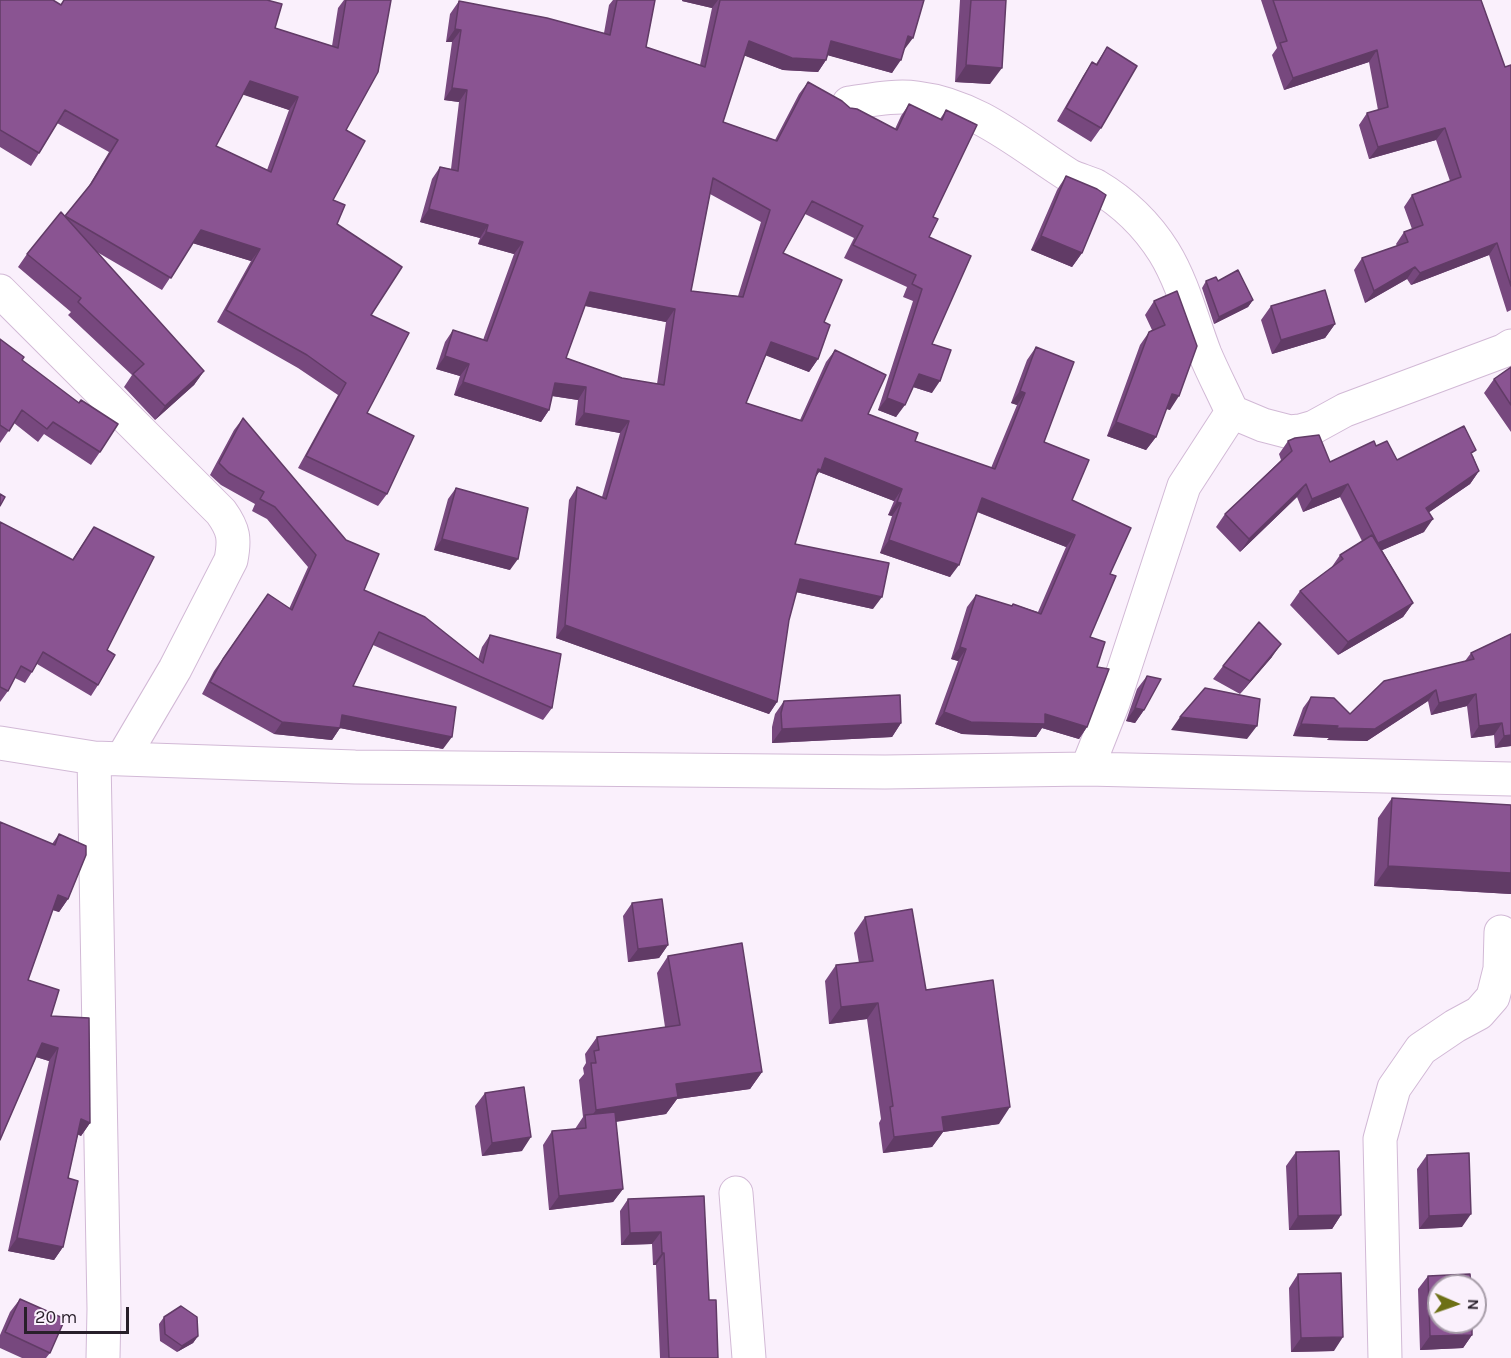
<!DOCTYPE html>
<style>
body{margin:0}
#map{position:relative;width:1511px;height:1358px;overflow:hidden;background:#faf0fc;font-family:Karla,sans-serif}
canvas{display:block}
.north{position:absolute;left:1427px;top:1274px;width:60px;height:60px;box-sizing:border-box;background:#faf0fc;border:2px solid #a69ca8;border-radius:50%;rotate:92deg;font-size:16px;font-weight:700;line-height:24px;text-align:center;color:#281f2a}
.north::after{content:'';display:block;margin:auto;width:21px;height:27px;background:#6d7015;clip-path:polygon(50% 0,100% 100%,50% 72%,0 100%)}
.scale{position:absolute;left:24px;top:1307px;width:105px;height:27px;box-sizing:border-box;border:3px solid #281f2a;border-top:0;padding-left:8px;font-size:18px;line-height:21px;white-space:nowrap;color:#281f2a;-webkit-text-stroke:4px #faf0fc;paint-order:stroke}
</style>
<div id="map">
<canvas width="1511" height="1358"></canvas>
<div class="north">N</div>
<div class="scale">20 m</div>
</div>
<script>
const c = document.querySelector('canvas').getContext('2d');
c.lineJoin = 'round';
function strokePath(path, color, width, dash) { c.strokeStyle = color; c.lineWidth = width; c.lineCap = dash ? 'butt' : 'round'; c.setLineDash(dash || []); c.stroke(path); }
function paint(path, color) { c.fillStyle = color; c.fill(path, 'evenodd'); }
const minor = new Path2D(`
 M849,103C871,100 895,95 917,98C977,105 1021,145 1070,176C1078,180 1088,182 1096,186C1123,202 1147,225 1164,252C1183,283 1192,320 1205,354C1213,373 1223,392 1232,412L1263,425L1290,432L1300,431L1314,427L1345,410L1503,351L1511,346
 M0,291L221,512C234,530 235,539 231,560L175,669L122,759
 M0,743L94,758L355,767L885,772L1087,769L1511,779
 M94,758L104,1309L103,1358
 M1087,769L1113,703L1184,486L1232,412
 M736,1193L749,1358
 M1385,1358L1380,1139L1394,1088L1421,1049L1455,1026L1479,1013L1493,997L1500,969L1501,932`);
const wall = new Path2D(`
 M0,0L60,5L275,28L332,46L338,8L344,0H391L346,130L333,200L337,224L371,315L367,413L387,494L378,506L298,468L338,395L298,368L217,322L251,261L193,243L162,290L97,252L204,371L194,385L155,420L124,387L132,375L68,315L71,312L18,267L27,254L65,216L87,189L109,152L57,123L39,153L31,166L0,147ZM243,94L289,110L267,170L216,146Z
 M613,0H655L646,47L700,65L712,8L682,1V0H924L904,50L892,73L828,55L826,60L818,72L783,70L744,55L723,122L775,140L799,94L808,82L850,108L895,129L901,116L909,104L940,119L946,110L933,217L929,237L932,393L913,387L896,417L878,410L913,301L903,297L907,287L844,258L854,238L805,214L783,253L824,322L818,359L809,372L766,355L746,403L800,420L826,362L835,350L868,414L915,441L991,468L1017,405L1011,403L1027,360L1036,347L1044,442L1072,500L1110,574L1090,637L1097,667L1087,727L1079,739L1042,728L1036,737L962,734L935,724L958,661L951,659L967,607L976,595L1012,606L1013,604L1038,612L1066,547L977,512L950,577L880,553L892,516L888,515L894,501L819,472L815,478L795,544L873,609L796,592L789,620L777,702L769,714L556,638L569,500L577,487L602,497L620,433L575,425L578,400L552,396L549,410L541,422L454,395L460,376L436,369L445,342L453,330L483,340L514,254L478,244L480,238L420,222L432,179L440,167L451,169L459,102L444,100L452,42H446L450,14L459,1L604,33L609,5ZM710,194L761,222L738,296L691,291ZM585,306L666,322L657,384L622,378L566,358Z
 M960,0H1006L990,84L955,82Z
 M1261,0H1481L1505,67L1511,65V310L1507,312L1489,255L1411,285L1407,279L1365,303L1354,270L1362,258L1397,246L1396,244L1404,232L1412,229L1404,207L1412,195L1450,181L1436,140L1369,159L1359,125L1367,113L1378,110L1369,62L1284,90L1272,55L1277,48Z
 M1107,47L1101,128L1091,142L1057,121L1083,76L1092,62L1096,64Z
 M1066,176L1082,253L1072,267L1031,250L1057,190Z
 M1206,281H1218L1253,300L1248,307L1214,324L1202,288Z
 M1177,291L1170,410L1166,409L1156,437L1146,450L1107,436L1140,345L1149,332L1152,330L1145,315L1154,301Z
 M1271,306L1335,324L1325,338L1272,354L1261,320Z
 M0,339L22,360L100,452L91,465L44,434L38,442L14,423L0,443Z
 M1511,367V432L1484,393L1494,379Z
 M243,418L364,590L478,660L482,647L490,635L552,708L543,720L373,645L353,686L443,749L340,728L332,740L274,734L202,694L214,671L268,594L289,609L308,567L267,519L252,511L255,504L221,485L210,475L234,430Z
 M1288,441L1330,462L1376,446L1397,460L1473,456L1479,471L1470,484L1429,512L1424,532L1382,550L1413,603L1403,617L1338,655L1290,605L1300,591L1331,568L1340,555L1362,541L1340,497L1303,512L1297,497L1240,552L1216,527L1225,514L1281,460L1279,454Z
 M456,488L510,570L434,550L448,499Z
 M0,522L72,560L94,527L107,650L98,685L91,696L37,664L25,683L15,678L8,691L0,702Z
 M1506,636L1511,746L1495,748L1494,735L1471,738L1467,706L1431,715L1428,701L1367,741L1327,740L1329,738L1293,736L1303,708L1311,697L1350,714L1465,661L1471,653Z
 M1272,657L1240,694L1213,679L1223,666Z
 M1147,676L1144,710L1135,723L1126,721L1137,689Z
 M784,701L901,723L892,737L772,743V727L775,714Z
 M1392,798L1511,805V894L1374,886L1378,818Z
 M0,822L52,844L59,834L86,846V855L68,899L59,912L52,910L28,980L59,990L51,1016L89,1018L90,1123L81,1136L78,1134L68,1178L78,1181L63,1247L54,1260L8,1251L49,1061L36,1057L0,1140Z
 M632,903L668,945L659,958L628,962L623,916Z
 M865,917L926,990L999,1124L943,1132L932,1147L883,1153L879,1123L881,1119L867,1019L829,1024L825,981L836,965L859,963L854,933Z
 M668,956L762,1072L750,1089L677,1099L666,1114L616,1122L623,1189L613,1202L549,1210L543,1145L552,1131L575,1129L583,1117L579,1080L584,1074L583,1068L586,1063L585,1054L597,1037L665,1027L657,973Z
 M485,1093L522,1151L482,1156L475,1106Z
 M1296,1152L1341,1215L1332,1229L1289,1230L1286,1166Z
 M1427,1155L1462,1227L1419,1229L1417,1169Z
 M704,1196L709,1300L718,1358H660L656,1265H653L652,1244L621,1245L620,1211L628,1199Z
 M1298,1274L1334,1351L1291,1352L1289,1288Z
 M1428,1276L1472,1335L1463,1348L1420,1350L1418,1289Z
 M20,1299L50,1353L46,1358H22L0,1348V1335L10,1312Z
 M164,1317L198,1336L193,1343L177,1352L160,1341L159,1324Z`);
const shadedWall = new Path2D(`
 M683,0H718L712,8L682,1Z
 M455,29L461,30L452,42H446Z
 M908,36L913,38L904,50Z
 M749,41L826,60L818,72L783,70L740,54Z
 M831,41L901,60L892,73L823,54Z
 M1377,50L1369,62L1284,90L1293,78Z
 M966,65L1002,68L990,84L955,82Z
 M250,81L298,97L289,110L241,94Z
 M452,88L467,90L459,102L444,100Z
 M1445,128L1436,140L1369,159L1378,147Z
 M429,209L488,225L480,238L420,222Z
 M201,230L260,249L251,261L192,243Z
 M486,232L523,242L514,254L478,244Z
 M1041,236L1082,253L1072,267L1031,250Z
 M1497,243L1489,255L1411,285L1420,273Z
 M1415,267L1407,279L1365,303L1374,291Z
 M590,292L675,309L666,322L581,305Z
 M1253,300L1248,307L1214,324L1219,317Z
 M1335,324L1325,338L1272,354L1281,340Z
 M771,342L818,359L809,372L762,354Z
 M445,356L469,364L460,376L436,369Z
 M204,371L194,385L155,420L165,406Z
 M919,374L940,381L932,393L910,386Z
 M463,382L549,410L541,422L454,395Z
 M555,383L586,387L578,400L546,395Z
 M1020,391L1025,393L1017,405L1011,403Z
 M1172,394L1179,396L1170,410L1162,407Z
 M887,398L905,405L896,417L878,410Z
 M584,413L629,421L620,433L575,425Z
 M1116,422L1156,437L1146,450L1107,436Z
 M825,458L902,489L894,501L819,472L812,482L816,470Z
 M1479,471L1470,484L1418,520L1426,508Z
 M1306,484L1297,497L1240,552L1249,539Z
 M1348,484L1340,497L1303,512L1312,499Z
 M982,498L1075,535L1066,547L973,510Z
 M897,502L901,503L892,516L888,515Z
 M1433,519L1424,532L1369,556L1378,543Z
 M442,539L518,559L510,570L434,550Z
 M889,540L959,565L950,577L880,553Z
 M800,579L882,597L873,609L791,591Z
 M1413,603L1403,617L1338,655L1348,642Z
 M565,625L777,702L769,714L556,638Z
 M1281,644L1272,657L1240,694L1250,681Z
 M960,647L966,649L958,661L951,659Z
 M1436,690L1428,701L1367,741L1327,740L1329,738L1293,736L1301,724L1338,726Z
 M1476,694L1467,706L1431,715L1439,703Z
 M1135,708L1144,710L1135,723L1126,721Z
 M944,712L1045,714L1087,727L1079,739L1042,728L1036,737L962,734L935,724Z
 M342,715L452,737L443,749L340,728L332,740L274,734L282,722Z
 M1180,717L1257,726L1247,739L1171,730Z
 M901,723L892,737L772,743L782,729Z
 M1502,723L1494,735L1471,738L1479,726Z
 M1511,735V746L1495,748L1504,736Z
 M1388,866L1511,873V894L1374,886Z
 M58,895L68,899L59,912L48,908Z
 M668,945L659,958L628,962L638,949Z
 M878,1003L867,1019L829,1024L841,1007Z
 M42,1043L58,1048L49,1061L33,1056Z
 M762,1072L750,1089L677,1099L666,1114L586,1126V1124L596,1110L676,1084Z
 M1010,1107L999,1124L943,1132L932,1147L883,1153L894,1137L942,1117Z
 M81,1119L90,1123L81,1136L72,1132Z
 M531,1137L522,1151L482,1156L492,1143Z
 M623,1189L613,1202L549,1210L559,1196Z
 M1471,1214L1462,1227L1419,1229L1429,1216Z
 M1341,1215L1332,1229L1289,1230L1298,1216Z
 M661,1232L652,1244L621,1245L630,1233Z
 M17,1238L63,1247L54,1260L8,1251Z
 M662,1253H664L656,1265H653Z
 M1472,1335L1463,1348L1420,1350L1430,1336Z
 M198,1336L193,1343L177,1352L182,1346Z
 M1343,1337L1334,1351L1291,1352L1301,1338Z`);
const building = new Path2D(`
 M0,0H53L61,5L64,0H267L282,4L275,28L338,48L346,0H391L378,72L346,130L365,141L333,200L345,205L337,224L402,267L371,315L409,333L367,413L414,436L387,494L306,456L346,383L307,355L226,310L260,249L201,230L171,278L65,216L91,184L118,140L65,110L39,153L0,130ZM250,81L298,97L271,172L216,146Z
 M617,0H655L646,47L705,67L720,0H924L913,38L908,36L901,60L831,41L826,60L792,58L749,41L723,122L777,141L808,82L842,101L850,108L857,109L897,130L909,104L942,120L946,110L977,125L933,217L938,219L929,237L971,256L932,344L951,350L940,381L919,374L905,405L887,398L922,289L912,284L916,275L853,245L863,226L812,201L783,253L842,280L824,322L830,325L818,359L771,342L746,403L802,421L835,350L886,375L868,414L918,433L915,441L995,469L1025,393L1020,391L1036,347L1074,362L1044,442L1089,460L1072,500L1131,528L1110,574L1116,576L1090,637L1105,642L1097,667L1109,669L1087,727L1045,714V724L971,722L944,712L966,649L960,647L976,595L1012,606L1013,604L1041,614L1075,535L982,498L959,565L889,540L901,503L897,502L902,489L825,458L821,470L818,469L795,544L889,563L882,597L800,579L789,620L777,702L565,625L577,487L606,499L629,421L584,413L586,387L555,383L549,410L463,382L469,364L445,356L453,330L487,341L523,242L486,232L488,225L429,209L440,167L458,171L467,90L452,88L461,30L455,29L459,1L547,18L610,35ZM713,178L770,210L743,297L691,291ZM590,292L675,309L664,385L622,378L566,358Z
 M971,0H1006L1002,68L966,65Z
 M1273,0H1481L1505,67L1511,65V286L1497,243L1420,273L1415,267L1374,291L1362,258L1408,242L1404,232L1423,225L1412,195L1461,177L1445,128L1378,147L1367,113L1388,107L1377,50L1293,78L1280,43L1287,41Z
 M1107,47L1137,66L1101,128L1066,108L1092,62L1097,65Z
 M1066,176L1097,189L1106,195L1082,253L1041,236Z
 M61,212L204,371L165,406L133,374L144,364L78,302L81,298L27,254Z
 M1238,270L1253,300L1219,317L1206,281L1216,277L1218,281Z
 M1325,290L1335,324L1281,340L1271,306Z
 M1177,291L1197,346L1179,396L1172,394L1156,437L1116,422L1149,332L1165,325L1154,301Z
 M0,339L24,357L22,360L79,403L81,400L118,424L100,452L53,422L47,429L22,410L9,431L0,425Z
 M1511,367V405L1494,379Z
 M243,418L346,540L379,554L364,590L425,617L483,663L490,635L561,654L552,708L379,632L353,686L456,707L452,737L342,715L340,728L282,722L210,682L223,659L268,594L292,610L316,555L275,507L260,499L264,492L229,473L219,463Z
 M1464,426L1476,450L1471,453L1479,471L1426,508L1433,519L1378,543L1348,484L1312,499L1306,484L1249,539L1225,514L1292,451L1288,441L1295,438L1319,435L1330,462L1374,441L1376,446L1387,441L1397,460Z
 M456,488L528,508L518,559L442,539Z
 M0,494L5,497L0,506Z
 M0,522L73,560L94,527L154,557L107,650L115,655L98,685L43,652L32,672L21,666L8,691L0,687Z
 M1372,535L1413,603L1348,642L1300,591L1343,559L1340,555Z
 M1259,622L1281,644L1250,681L1223,666Z
 M1511,634V735L1504,736L1502,723L1479,726L1476,694L1439,703L1436,690L1375,729L1336,728L1338,726L1301,724L1311,697L1334,698L1350,714L1384,681L1474,659L1471,653Z
 M1147,676L1161,679L1144,710L1135,708Z
 M1205,688L1260,699L1257,726L1180,717Z
 M900,695L901,723L782,729L781,713L784,701Z
 M1392,798L1511,805V873L1388,866Z
 M0,822L55,845L59,834L86,846V855L68,899L58,895L28,980L59,990L51,1016L89,1018L90,1123L81,1119L68,1178L78,1181L63,1247L17,1238L58,1048L42,1043L0,1140Z
 M662,899L668,945L638,949L632,903Z
 M912,909L926,990L993,980L1010,1107L942,1117L944,1131L894,1137L890,1107L893,1106L878,1003L841,1007L836,965L873,961L865,917Z
 M742,943L762,1072L676,1084L678,1097L596,1110L591,1063H596L594,1051L599,1050L597,1037L680,1025L668,956Z
 M524,1087L531,1137L492,1143L485,1093Z
 M615,1112L623,1189L559,1196L552,1131L586,1128L585,1115Z
 M1339,1151L1341,1215L1298,1216L1296,1152Z
 M1469,1153L1471,1214L1429,1216L1427,1155Z
 M704,1196L709,1300H716L718,1358H669L664,1253H662L661,1232L630,1233L628,1199Z
 M1341,1273L1343,1337L1301,1338L1298,1274Z
 M1470,1274L1471,1286H1439V1322H1472V1335L1430,1336L1428,1276Z
 M20,1299L65,1319L50,1353L5,1332Z
 M181,1306L197,1317L198,1336L182,1346L165,1334L164,1317Z`);
strokePath(minor, '#d2b9d6', 35);
strokePath(minor, '#fff', 33);
paint(wall, '#77487e');
paint(shadedWall, '#613b66');
paint(building, '#8a5492');
strokePath(building, '#613b66', 1.5);
</script>
